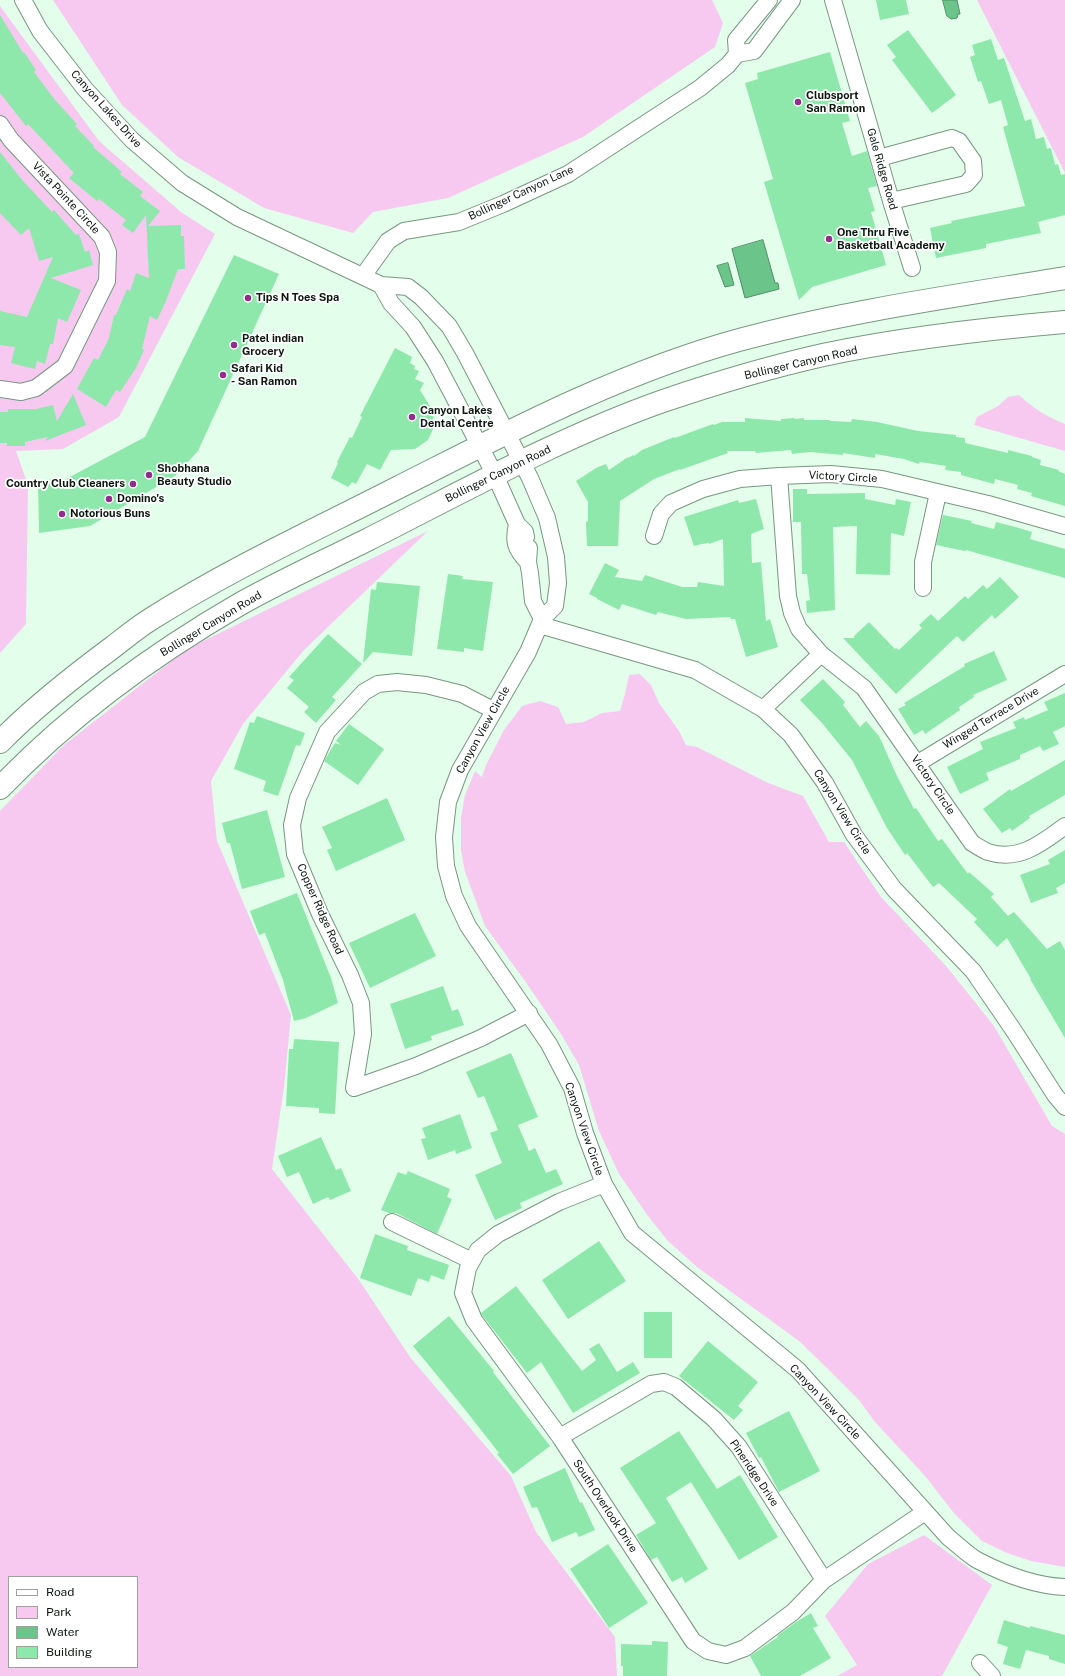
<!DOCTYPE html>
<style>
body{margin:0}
#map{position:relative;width:1065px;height:1676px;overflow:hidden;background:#e3feea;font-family:"Public Sans",sans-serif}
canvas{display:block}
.legend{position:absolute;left:8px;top:1576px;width:130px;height:92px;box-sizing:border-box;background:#fff;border:1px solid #9da29f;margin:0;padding:5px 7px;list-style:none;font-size:12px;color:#0b170f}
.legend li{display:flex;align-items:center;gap:8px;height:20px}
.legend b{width:20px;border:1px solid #9da29f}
</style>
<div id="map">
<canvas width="1065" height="1676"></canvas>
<ul class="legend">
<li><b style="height:5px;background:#fff"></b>Road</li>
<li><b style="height:11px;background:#f7c9f1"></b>Park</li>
<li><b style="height:11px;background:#6bc489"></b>Water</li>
<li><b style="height:11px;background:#8ee8ab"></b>Building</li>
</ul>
</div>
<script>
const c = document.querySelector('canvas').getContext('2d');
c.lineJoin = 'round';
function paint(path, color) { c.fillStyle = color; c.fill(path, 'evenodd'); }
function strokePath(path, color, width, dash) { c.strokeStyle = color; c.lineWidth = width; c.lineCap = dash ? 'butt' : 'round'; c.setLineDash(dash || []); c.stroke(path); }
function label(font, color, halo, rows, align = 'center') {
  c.font = font + ' "Public Sans",sans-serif'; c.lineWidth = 3.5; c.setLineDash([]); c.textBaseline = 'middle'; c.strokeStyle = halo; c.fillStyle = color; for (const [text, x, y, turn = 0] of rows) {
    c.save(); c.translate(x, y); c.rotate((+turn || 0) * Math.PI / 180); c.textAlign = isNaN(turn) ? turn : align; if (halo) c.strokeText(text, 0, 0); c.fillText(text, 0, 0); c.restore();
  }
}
const green = new Path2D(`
 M53,0H712L723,23L715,47L583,137L448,198L373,212L353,233L264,208L178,157L122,105Z
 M977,0H1065V173Z
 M0,6L99,141L181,212L215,234L119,417L63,449L16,451L28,485L26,624L0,653Z
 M1019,395C1033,408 1047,417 1065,424V451L974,425L977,417L998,406L1008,397Z
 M428,531L304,650L243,724L211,781L217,841L291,1015L284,1087L272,1169L359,1280L410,1357L511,1476L536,1532L615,1637L617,1676H0V811L64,745L187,649ZM9,1577H137V1667H9Z
 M640,674L651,685L659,703L679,731L686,745L697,747L768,783L803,796L829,842H844L881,897L947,967L994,1026L1052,1126L1065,1134V1567L1031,1561L1007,1553L982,1541L953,1512L926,1477L875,1422L859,1400L830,1371L799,1341L697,1267L668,1241L648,1216L619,1174L599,1131L579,1065L561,1034L525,981L485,926L477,904L465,872L461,850V818L465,795L475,771L482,777L486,765L504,730L522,706L540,701L558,707L566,724L584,722L602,713L620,711L625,694L629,675Z
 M924,1535L992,1585L942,1676H837L857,1665L825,1616L868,1564Z`);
const water = new Path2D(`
 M943,0H957L960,14H958L957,18L951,19L947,16Z
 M763,240L775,283H778L779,289L745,298L732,249Z
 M728,263L734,285L725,287L717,266Z`);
const building = new Path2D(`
 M876,0H906L909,14L880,20Z
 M0,15L23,53L24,52L36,70L34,72L55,100L77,124L75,126L94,146L93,147L122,172L120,174L143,192L140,196L160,211L148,226L181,225V236H184L185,269H178L166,301L157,320L150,316L142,349L144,350L136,368L120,392L116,390L106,407L77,389L94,358L98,360L109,338L114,315H116L127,289L130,291L136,273L149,278L146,215L133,233L122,225L126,220L99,199L97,201L69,178L74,173L28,124L26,126L0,93Z
 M908,30L956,95L932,113L892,60L896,57L887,45Z
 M991,39L998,60L1004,58L1025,121L1031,119L1036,139L1044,137L1047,149L1051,148L1055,165L1058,164L1061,175L1065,174V215L1038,222L1041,233L986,244V248L936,258L930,228L952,223L951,221L1025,206L1003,127L1008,125L1001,100L989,104L981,81L978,82L970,57L975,55L972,45Z
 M830,52L850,121L842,123L852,156L867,151L877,186L868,188L875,211L871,212L886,265L812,287L799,300L764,182L773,179L745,83L758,79L757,73Z
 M0,152L23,181L52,212L54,210L76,235L79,234L85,252L89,250L93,265L51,278L81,290L67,322L58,318L53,344H50L45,364L37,361L35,369L11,363L15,347L0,345V311L27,317L53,257L39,261L29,228L21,235L0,213Z
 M234,255L279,274L198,451L175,476L90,526L39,533L38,480L66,479L145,437Z
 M395,348L412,357L410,363L415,366L414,369L419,371L415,379L424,383L420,390L433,411L434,427L428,440L415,449L391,450L380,470L367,464L356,484L352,482L348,487L331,478L338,463L337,462L350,437L352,438L362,417L360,416Z
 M73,394L86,425L45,441L48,437L25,442V446H7V443H0V412H8V409H36L53,405L57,421Z
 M745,418L781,421V419L794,418L795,419L804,418V420H830V421L851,422L852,419L877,422L918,431L956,435V437L965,438V443L1008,453V450L1032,456V457L1041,460L1040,465L1059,470L1058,471L1065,474V506L1031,496L1032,493L1017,489L1018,485L995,479L994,484L961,475V472L945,470L946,466L920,462L919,464L904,459L875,454V458L843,453V455L810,452L792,454L791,450L756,453L755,451H727L728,453L680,470V469L654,479L620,501L618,546H587L586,522L588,521V502L576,481L596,468L606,464L609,470L628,457V458L633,455L634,456L642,450L674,437L675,438L713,424L714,425L722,422H745Z
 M793,489H807V494L865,493V499L895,505L896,499L911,502L904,536L891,533L890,575L856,574L857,526L833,527L835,610L807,613L806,601L810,600L807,574H802L801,522H793Z
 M756,499L764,529L751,534L752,563L761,562L766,621L770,619L778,647L746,657L735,619H731L730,617L686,619L658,612L656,615L622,604L619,610L597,599V598L589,594L605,563L619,570L615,577L642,581L645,575L682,587H697L698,582L724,586L723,539L709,544V543L702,544L694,546L684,517L738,500L739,503Z
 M943,515L972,521L971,523L994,529L996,522L1019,528L1032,532L1030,539L1065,549V578L966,550L965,551L936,545Z
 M448,574L463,576L462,579L493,582L483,651L464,648V652L437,649Z
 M1000,577L1019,597L995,619L992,615L963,642L957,636L896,694L843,638H854V636L869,622L895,649L896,648L899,650L922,628L919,625L931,614L938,621L965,596L968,599L983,585L987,589Z
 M377,582L420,586L412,656L373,652L363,663L371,589L376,590Z
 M328,634L362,664L332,697L336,700L316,723L304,712L309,707L287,688L294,680L289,677Z
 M994,651L1007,680L973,695L974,697L959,707L960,710L925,734L923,730L914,735L898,709L906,705L904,703L965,666L964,664Z
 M823,679L845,702L843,705L860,727L866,721L879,736L896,774L914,809L916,808L938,841L942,839L968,874L969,872L994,894L991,897L1008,916L1014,912L1047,949L1060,941L1065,950V1038L1030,979H1031L1007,938L997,947L974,922L977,919L939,883L933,887L907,853L905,855L887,828L852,760L822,723L800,700Z
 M1065,693V726L1053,732L1059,744L1043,751L1040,746L1020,755V759L986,773L989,780L960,794L947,767L983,749L980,742L1016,728L1013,722L1024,717L1025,720L1048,710L1044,702Z
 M257,716L305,733L300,746L296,745L278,796L263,791L266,781L234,769L250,722L254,723Z
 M349,724L384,749L358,785L324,761L335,743L341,745L336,741Z
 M1065,760V795L1029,816L1030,818L1012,831L1010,828L1002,833L983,809L1010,789L1011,791Z
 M387,798L405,840L336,871L327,850L332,848L322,827Z
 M267,810L285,877L242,889L230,843H227L222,823Z
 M1065,850V883L1056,888L1058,893L1031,903L1020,875L1050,864L1048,860Z
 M297,893L331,978L338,1003L306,1018L294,1021L283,980L265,933L259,935L250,911Z
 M415,913L436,956L370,988L349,943Z
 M443,986L452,1011L458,1009L464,1025L431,1036L432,1040L405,1049L390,1004Z
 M294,1039L339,1042L335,1114L319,1113V1108L286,1106L289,1049H293Z
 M511,1053L538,1117L518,1125L529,1151L535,1148L546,1173L556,1169L563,1184L520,1203L522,1208L495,1220L475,1175L502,1163L490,1133L498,1130L484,1096L478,1098L466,1072Z
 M460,1114L472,1148L456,1154L455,1150L428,1160L421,1139L426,1138L422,1128Z
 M321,1137L336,1170L341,1168L351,1191L330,1200L328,1197L313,1204L299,1172L287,1177L278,1156Z
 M408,1171L450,1189L447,1197L452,1199L437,1234L396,1213H389L381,1210L398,1172L406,1175Z
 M375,1234L408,1246L407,1250L449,1265L444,1280L431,1275L429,1282L418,1278L411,1296L360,1278Z
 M599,1241L626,1281L568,1319L542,1280Z
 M516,1286L582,1371L596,1360L589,1349L599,1343L617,1372L633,1362L640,1373L573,1413L541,1362L527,1373L482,1315L481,1313Z
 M644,1312H672V1358H644Z
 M449,1316L494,1371L493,1372L550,1446L513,1474L497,1454L499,1453L463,1407L413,1346Z
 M708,1341L758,1382L738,1406L743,1410L734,1420L679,1376Z
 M789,1411L820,1471L779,1492L761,1457L759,1458L746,1433Z
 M679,1431L717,1489L740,1475L778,1537L739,1560L691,1482L666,1498L708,1569L685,1583L682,1577L672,1582L657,1557L651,1560L636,1535L656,1523L620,1468Z
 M565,1468L580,1503L582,1502L595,1530L579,1537L576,1532L552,1542L537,1507L532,1508L523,1487Z
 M608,1544L648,1603L609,1628L570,1569Z
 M811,1613L818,1626L813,1628L831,1658L800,1676H761L750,1656L778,1637L777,1636L796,1622Z
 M1004,1620L1030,1628V1626L1065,1635V1664L1049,1659V1656L1026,1650L1020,1669L1003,1664L1008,1647L997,1643Z
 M652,1641L668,1642L667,1676H623V1666H621V1644L652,1645Z`);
const minor = new Path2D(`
 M23,0L40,31L85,89L132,140L182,183L237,217L381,285L408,287L421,297L449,326L465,353L530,478L547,518L556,557L558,583L555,606L542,619L528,652L460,770L448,802L444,837L446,866L454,896L468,926L549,1044L572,1088L585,1133L604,1184L632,1233L798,1370L948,1537C958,1545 967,1554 977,1560C1004,1574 1035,1586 1065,1587
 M833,0L891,201L912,268
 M737,54L736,40L769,0
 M0,124L11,140L102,237L108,252L107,281L65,366L36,388L21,392L0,389
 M879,158L952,138L959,141L973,161L974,175L966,184L891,201
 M363,276L388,241L404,231L459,222L503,204L568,174L700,88L728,65L737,54L754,51L792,0
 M381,285L391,303L413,327L435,361L495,475L517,524L525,532L526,537
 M779,476L788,596L792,613L799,629L821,654L864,688L972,843C977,846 983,850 988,852C1019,862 1042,843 1065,826
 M517,524C513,541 515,549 528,562
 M654,536L661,514L671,503L703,489L740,479L779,476L831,474L882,479L988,504L1065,526
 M529,548L528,562L530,573L533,601L542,619
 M923,588V562L938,493
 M540,625L695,670L763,709L791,735L825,783L854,835L894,889L973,971L1014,1031L1055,1095L1065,1107
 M763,709L821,654
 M493,710L462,694L426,685L397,682L378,684L364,692L327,732L298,798L292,825L295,854L320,914L350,975L361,1003L363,1034L354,1088L416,1066L481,1038L529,1013
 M918,763L1065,674
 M604,1184L559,1202L498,1234L478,1250L468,1268L463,1293L474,1320L560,1437L693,1641L708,1651L726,1655L745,1648L793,1612L824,1580L925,1512
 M392,1222L472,1261
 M560,1437L651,1384L664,1382L676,1387L714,1419L739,1447L824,1580
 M980,1663L992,1676`);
const secondary = new Path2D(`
 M0,742C34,707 74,676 113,647C126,637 138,627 151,619C230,569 315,530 397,488C508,432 619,373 739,340C846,311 956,296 1065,278
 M0,788C70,715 152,655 240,604C281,581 325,561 367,540C464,491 561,437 663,401C716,383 770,367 823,355C903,338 984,329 1065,322`);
const markers = [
 [798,102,4,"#942b8e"],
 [829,239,4,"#942b8e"],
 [248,298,4,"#942b8e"],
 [234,345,4,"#942b8e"],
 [223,375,4,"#942b8e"],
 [412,417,4,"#942b8e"],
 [149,475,4,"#942b8e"],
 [133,484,4,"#942b8e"],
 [109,499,4,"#942b8e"],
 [62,514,4,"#942b8e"]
];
const poiNames = [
 ["Clubsport",806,96],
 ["San Ramon",806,109],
 ["One Thru Five",837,233],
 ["Basketball Academy",837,246],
 ["Tips N Toes Spa",256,298],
 ["Patel indian",242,339],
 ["Grocery",242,352],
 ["Safari Kid",231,369],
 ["- San Ramon",231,382],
 ["Canyon Lakes",420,411],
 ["Dental Centre",420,424],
 ["Shobhana",157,469],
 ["Beauty Studio",157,482],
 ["Country Club Cleaners",125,484,"right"],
 ["Domino's",117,499],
 ["Notorious Buns",70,514]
];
const streetNames = [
 ["Canyon Lakes Drive",106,109,48],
 ["Gale Ridge Road",882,169,74],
 ["Bollinger Canyon Lane",521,193,-25],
 ["Vista Pointe Circle",66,198,47],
 ["Bollinger Canyon Road",801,363,-13],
 ["Bollinger Canyon Road",498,474,-26],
 ["Victory Circle",843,477,3],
 ["Bollinger Canyon Road",211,624,-31],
 ["Winged Terrace Drive",991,718,-31],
 ["Canyon View Circle",483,730,-61],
 ["Victory Circle",933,785,56],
 ["Canyon View Circle",842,812,58],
 ["Copper Ridge Road",320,909,66],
 ["Canyon View Circle",584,1129,71],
 ["Canyon View Circle",825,1402,47],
 ["Pineridge Drive",754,1473,56],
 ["South Overlook Drive",605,1506,57]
];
paint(green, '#f7c9f1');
paint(water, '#6bc489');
strokePath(water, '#4e9064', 1);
paint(building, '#8ee8ab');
strokePath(minor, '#789780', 18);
strokePath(secondary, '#789780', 24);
strokePath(minor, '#fff', 16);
strokePath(secondary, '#fff', 22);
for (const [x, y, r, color] of markers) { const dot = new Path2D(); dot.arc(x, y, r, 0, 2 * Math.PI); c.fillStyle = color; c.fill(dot); strokePath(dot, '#fff', 1.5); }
label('bold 11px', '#0b170f', '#fff', poiNames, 'left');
label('11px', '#0b170f', '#fff', streetNames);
</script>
